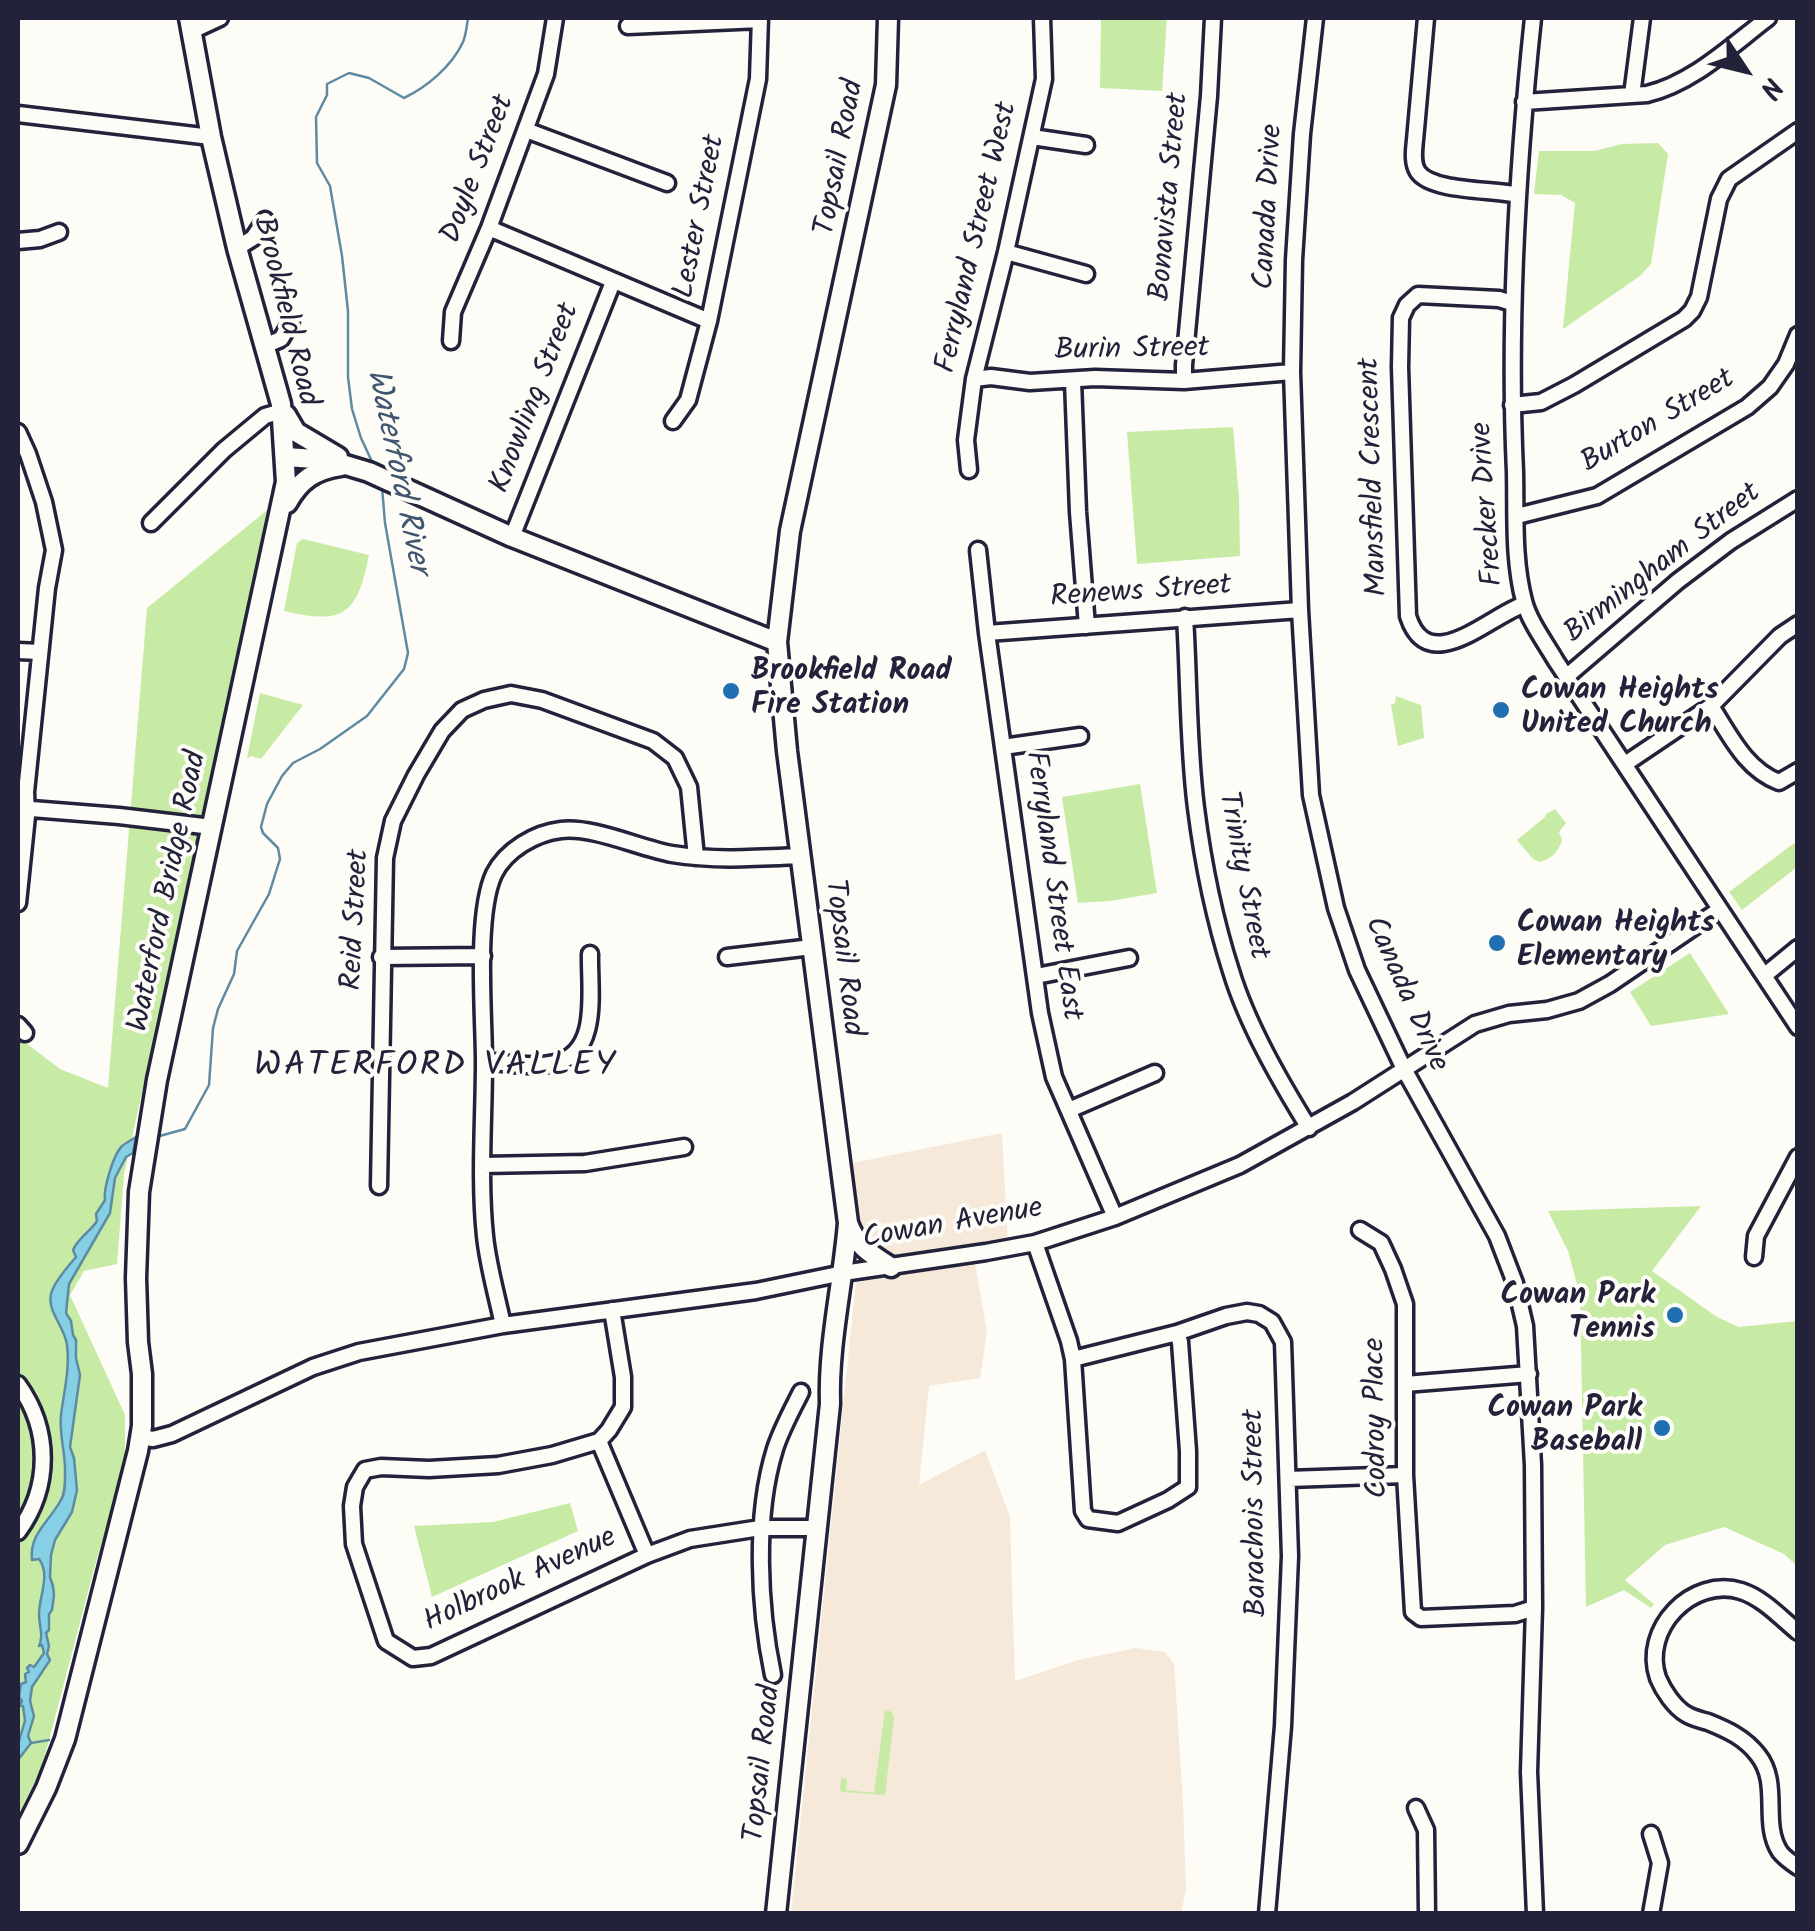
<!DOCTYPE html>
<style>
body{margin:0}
#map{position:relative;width:1815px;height:1931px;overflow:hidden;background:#fdfcf7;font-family:Kalam,sans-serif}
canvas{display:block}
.frame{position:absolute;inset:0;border:20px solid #22223b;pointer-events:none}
.north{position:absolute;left:1695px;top:20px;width:100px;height:100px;-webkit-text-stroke:8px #fdfcf7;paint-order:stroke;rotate:125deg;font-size:28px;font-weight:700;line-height:40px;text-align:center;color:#22223b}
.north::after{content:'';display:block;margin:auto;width:35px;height:45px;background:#22223b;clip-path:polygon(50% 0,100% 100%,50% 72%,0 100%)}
</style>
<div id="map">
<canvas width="1815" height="1931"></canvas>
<div class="frame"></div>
<div class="north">N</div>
</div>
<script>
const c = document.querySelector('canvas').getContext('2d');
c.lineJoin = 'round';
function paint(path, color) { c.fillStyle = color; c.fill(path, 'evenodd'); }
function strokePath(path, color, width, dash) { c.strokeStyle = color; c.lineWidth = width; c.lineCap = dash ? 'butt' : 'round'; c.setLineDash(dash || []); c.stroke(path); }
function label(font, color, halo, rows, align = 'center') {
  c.font = font + ' Kalam,sans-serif'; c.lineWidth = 8; c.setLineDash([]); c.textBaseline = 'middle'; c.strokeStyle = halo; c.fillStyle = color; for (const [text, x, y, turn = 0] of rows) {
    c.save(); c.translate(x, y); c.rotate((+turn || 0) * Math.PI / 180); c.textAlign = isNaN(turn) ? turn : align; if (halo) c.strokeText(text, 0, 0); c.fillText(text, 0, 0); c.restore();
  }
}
const built = new Path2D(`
 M1002,1133L1008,1244L972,1247L987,1332L980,1378L929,1386L919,1485L985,1450L1010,1517L1015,1681L1078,1660L1136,1648L1165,1652L1174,1664L1183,1802L1186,1889L1181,1913L791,1914L856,1281L852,1163Z`);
const green = new Path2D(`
 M1101,18H1167L1162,91L1100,88Z
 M1658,143L1668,154L1651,264L1640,276L1563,329L1575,203L1561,195L1534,194L1539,151H1594L1622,144Z
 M1233,427L1239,498L1240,556L1137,564L1127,432Z
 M271,507L124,1174L117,1264L84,1271L70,1295L125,1415V1464L94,1569L42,1767L18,1815V1037L60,1069L108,1088L147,608Z
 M303,539L369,555C357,615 344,625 284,611L297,543Z
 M260,693L303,705L261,759L251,756L249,758H247Z
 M1396,696L1421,705L1424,738L1398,746L1391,705L1395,703Z
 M1140,784L1157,893L1110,901L1078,903L1062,797Z
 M1555,809L1566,823L1559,832L1562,840C1558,853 1552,858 1540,862L1533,859L1517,840L1545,817L1546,814Z
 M1797,841V867L1742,910L1729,892Z
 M1690,953L1729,1014L1651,1026L1630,992Z
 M1701,1206L1652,1271L1717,1317L1739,1327L1797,1321V1566L1784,1554L1724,1527L1665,1545L1625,1580L1654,1604L1651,1608L1624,1590L1586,1607L1580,1295L1568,1251L1548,1211Z
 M570,1503L578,1531L432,1597L414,1526L493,1522Z
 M885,1710L892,1712L894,1719L885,1795L842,1792L840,1789L841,1778L847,1779L846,1790L874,1793Z`);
const water = new Path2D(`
 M136,1137L133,1153L126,1157L115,1178L110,1213L69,1284L66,1313L71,1321L73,1335L76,1340V1358L80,1375L70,1447L74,1458L77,1490L72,1512L55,1540L51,1555L50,1577L53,1586L54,1595L52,1610L49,1614V1630L46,1633L49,1646L47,1654L50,1660L32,1687L30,1701L34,1716L28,1736L31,1743L18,1760V1744L25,1721L23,1706H19L22,1701L19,1697L21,1684L26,1682L25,1674L29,1672L27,1668L30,1665L34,1667L44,1653L42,1645L39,1646C44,1635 39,1627 39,1614C39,1596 51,1575 39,1559L32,1560C29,1534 49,1522 61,1500C66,1492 65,1479 65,1469C65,1451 59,1434 61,1415C64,1391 70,1369 67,1345C65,1327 47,1312 51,1294C53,1284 69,1265 76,1257L73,1250C78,1238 90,1232 97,1221L96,1214L105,1200C103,1190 113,1155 122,1146C122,1145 135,1138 136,1137Z`);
const stream = new Path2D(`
 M374,466L361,438L352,409L348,377V311L342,256L330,186L317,163L316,117L327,95V84L349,73L369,78L404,98C427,87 452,66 463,42C466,35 467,25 468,18
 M156,1137L185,1129L209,1085L213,1028L218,1009L234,974L237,951L269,894L280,859L278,848L263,833L261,827L267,804L282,776L293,763L320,749L367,716L404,669L408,653L385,523L382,487
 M31,1743L49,1740`);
const minor = new Path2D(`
 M1315,18L1302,134L1294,260L1292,372L1300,610L1311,795L1336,908L1357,970L1404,1069L1497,1236L1515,1283L1525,1326L1533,1465L1534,1608L1529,1772L1535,1914
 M1426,18L1415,140C1414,150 1412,163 1418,172C1432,192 1493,189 1518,195
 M1533,18C1517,169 1508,320 1515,472C1516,515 1513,559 1524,601C1529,621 1545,642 1556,661L1798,1027
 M628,26L760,20
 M192,31L220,18
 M1632,95L1642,18
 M1524,102L1647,94C1693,83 1731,46 1768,18
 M18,114L211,137
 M526,130L667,183
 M1032,137L1086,145
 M489,228L709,321
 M18,241L40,239L59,232
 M237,248L253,238L265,220
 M1006,252L1086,274
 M1512,303L1499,299L1418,295L1407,305L1401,318L1400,367L1408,616C1428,679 1489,616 1525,604
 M451,341L453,312L489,228L546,74L555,18
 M264,346L281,339L291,322
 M974,379L991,377L1030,382L1095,378L1184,381L1292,372
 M1073,381L1078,512L1087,626
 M1184,381V365L1209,96L1213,18
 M1512,405L1541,402L1574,385L1684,319L1692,311L1699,297L1719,199L1729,179L1798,131
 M673,421L688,400L709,321L758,79L760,18
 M18,432L28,454L44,502L54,550L47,588L26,792L27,816L18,903
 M969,470L966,440L974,379L1006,252L1044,79L1042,18
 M1517,516L1597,496L1747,407L1770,387L1786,364L1798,335
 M151,523L224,450L265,416L282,411
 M512,537L613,282
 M978,550L987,633L1040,1013L1054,1077L1115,1217
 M1185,617C1189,681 1188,745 1196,808C1203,863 1214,918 1231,971C1247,1024 1280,1081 1309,1128
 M987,633L1300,610
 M18,651L40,652
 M1566,677L1678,581L1731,541L1798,499
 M1711,706C1730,735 1745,769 1779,782L1798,771
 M1003,747L1080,736
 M1625,764L1711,706L1780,636L1798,624
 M19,808L119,816L212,827
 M381,957L483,956
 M727,957L812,947
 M1765,975L1798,948
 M1036,976L1129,958
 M18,1025L25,1033
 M484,1061C506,1063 533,1068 555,1063C601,1053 589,989 590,954
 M1069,1110L1155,1073
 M483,1165L585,1163L684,1147
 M379,1186L385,858L393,821L416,775L442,731L462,710L484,700L511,694L542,700L653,741L675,758L689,787L696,857
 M1360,1230L1381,1243L1393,1269L1405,1304V1475L1413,1612L1421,1618L1515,1614L1534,1608
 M1035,1243L1069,1341L1073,1359L1083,1511L1088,1519L1118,1523L1168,1500L1188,1487V1451L1180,1342L1177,1333
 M1754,1257L1756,1236L1798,1157
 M612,1310L623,1377V1407L609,1430L599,1441L552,1455L498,1465L429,1469L381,1467L365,1470L355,1487L352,1506L354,1544L386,1641L413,1658L431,1656L647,1555L690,1539L760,1528H816
 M503,1325C497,1296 488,1266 485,1236C479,1179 484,1119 484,1062C484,1014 475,915 494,874C506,850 535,833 561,830C593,826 639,848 672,854C715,861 757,858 800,856
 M1073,1359L1177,1333L1226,1316L1247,1312L1259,1314L1272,1322L1283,1342L1290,1556L1283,1726L1267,1914
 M18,1384C51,1430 51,1487 18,1532
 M1405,1384L1529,1374
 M140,1437L153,1439L172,1434L313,1367L359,1352L503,1325L756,1291L843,1273L986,1252L1035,1243L1115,1217L1240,1165L1353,1102L1475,1024L1509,1014L1547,1010L1579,1001L1610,984L1719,910
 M599,1441L647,1555
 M1288,1479L1405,1475
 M1798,1632C1781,1618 1763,1598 1741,1591C1692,1576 1641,1629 1658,1678C1663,1690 1674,1707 1686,1714C1692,1718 1701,1720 1708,1722C1728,1730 1745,1738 1758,1755C1781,1784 1761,1823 1780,1852C1784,1857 1792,1863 1798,1867
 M773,1675C759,1608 754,1516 775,1449C781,1430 792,1410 801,1392
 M1416,1808L1426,1830L1427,1914
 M1651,1834L1660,1863L1651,1914`);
const major = new Path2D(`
 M286,415L296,432L338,457
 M286,457L329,460L369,472L512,537L777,642
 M287,503C300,480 314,470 341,466
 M848,1223C856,1246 872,1255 891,1267
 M18,1844L46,1788L65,1739L138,1451L142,1426V1374L138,1342L136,1278L139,1192L157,1080L286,482L281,404L237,248L211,137L189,18
 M776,1914L830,1404C828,1344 843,1284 848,1223L787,751L777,642L790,531L886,85L888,18`);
const markers = [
 [731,691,10,"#1f6fb2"],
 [1501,710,10,"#1f6fb2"],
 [1497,943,10,"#1f6fb2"],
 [1675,1315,10,"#1f6fb2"],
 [1662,1428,10,"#1f6fb2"]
];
const streetNames = [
 ["Topsail Road",842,158,-79],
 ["Doyle Street",480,170,-69],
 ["Bonavista Street",1172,197,-85],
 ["Canada Drive",1271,207,-87],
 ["Lester Street",702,217,-79],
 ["Ferryland Street West",979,238,-77],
 ["Brookfield Road",283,312,76],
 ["Burin Street",1132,352,-1],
 ["Knowling Street",537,399,-69],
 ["Burton Street",1659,423,-31],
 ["Mansfield Crescent",1376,477,-92],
 ["Frecker Drive",1490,504,-94],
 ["Birmingham Street",1664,565,-38],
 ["Renews Street",1141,594,-4],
 ["Trinity Street",1241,876,79],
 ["Ferryland Street East",1051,886,82],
 ["Waterford Bridge Road",170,892,-78],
 ["Reid Street",358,920,-87],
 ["Topsail Road",841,958,83],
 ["Canada Drive",1404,995,66],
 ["Cowan Avenue",953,1226,-10],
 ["Codroy Place",1379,1418,-91],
 ["Barachois Street",1258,1513,-91],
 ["Holbrook Avenue",521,1582,-25],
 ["Topsail Road",765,1764,-84]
];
const poiNames = [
 ["Brookfield Road",751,674],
 ["Fire Station",751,708],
 ["Cowan Heights",1521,693],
 ["United Church",1521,727],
 ["Cowan Heights",1517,926],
 ["Elementary",1517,960],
 ["Cowan Park",1655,1298,"right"],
 ["Tennis",1655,1332,"right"],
 ["Cowan Park",1642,1411,"right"],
 ["Baseball",1642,1445,"right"]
];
const waterNames = [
 ["Waterford River",395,472,78]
];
const quarterNames = [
 ["WATERFORD VALLEY",436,1069]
];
paint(built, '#f6e9da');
paint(green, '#c7eba4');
paint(water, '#86d0e6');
strokePath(water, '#5e8aa2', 2.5);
strokePath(stream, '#5e8aa2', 2.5);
strokePath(minor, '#22223b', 21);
strokePath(major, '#22223b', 25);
strokePath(minor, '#fdfcf7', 14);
strokePath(major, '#fdfcf7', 18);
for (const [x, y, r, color] of markers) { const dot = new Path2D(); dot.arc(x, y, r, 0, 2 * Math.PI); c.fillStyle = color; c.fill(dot); strokePath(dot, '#fdfcf7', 4); }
label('30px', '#22223b', '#fdfcf7', streetNames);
label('bold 30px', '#22223b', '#fdfcf7', poiNames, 'left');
label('italic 32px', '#40566e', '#fdfcf7', waterNames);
c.letterSpacing = '2.5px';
label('35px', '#22223b', '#fdfcf7', quarterNames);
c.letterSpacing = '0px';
</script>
